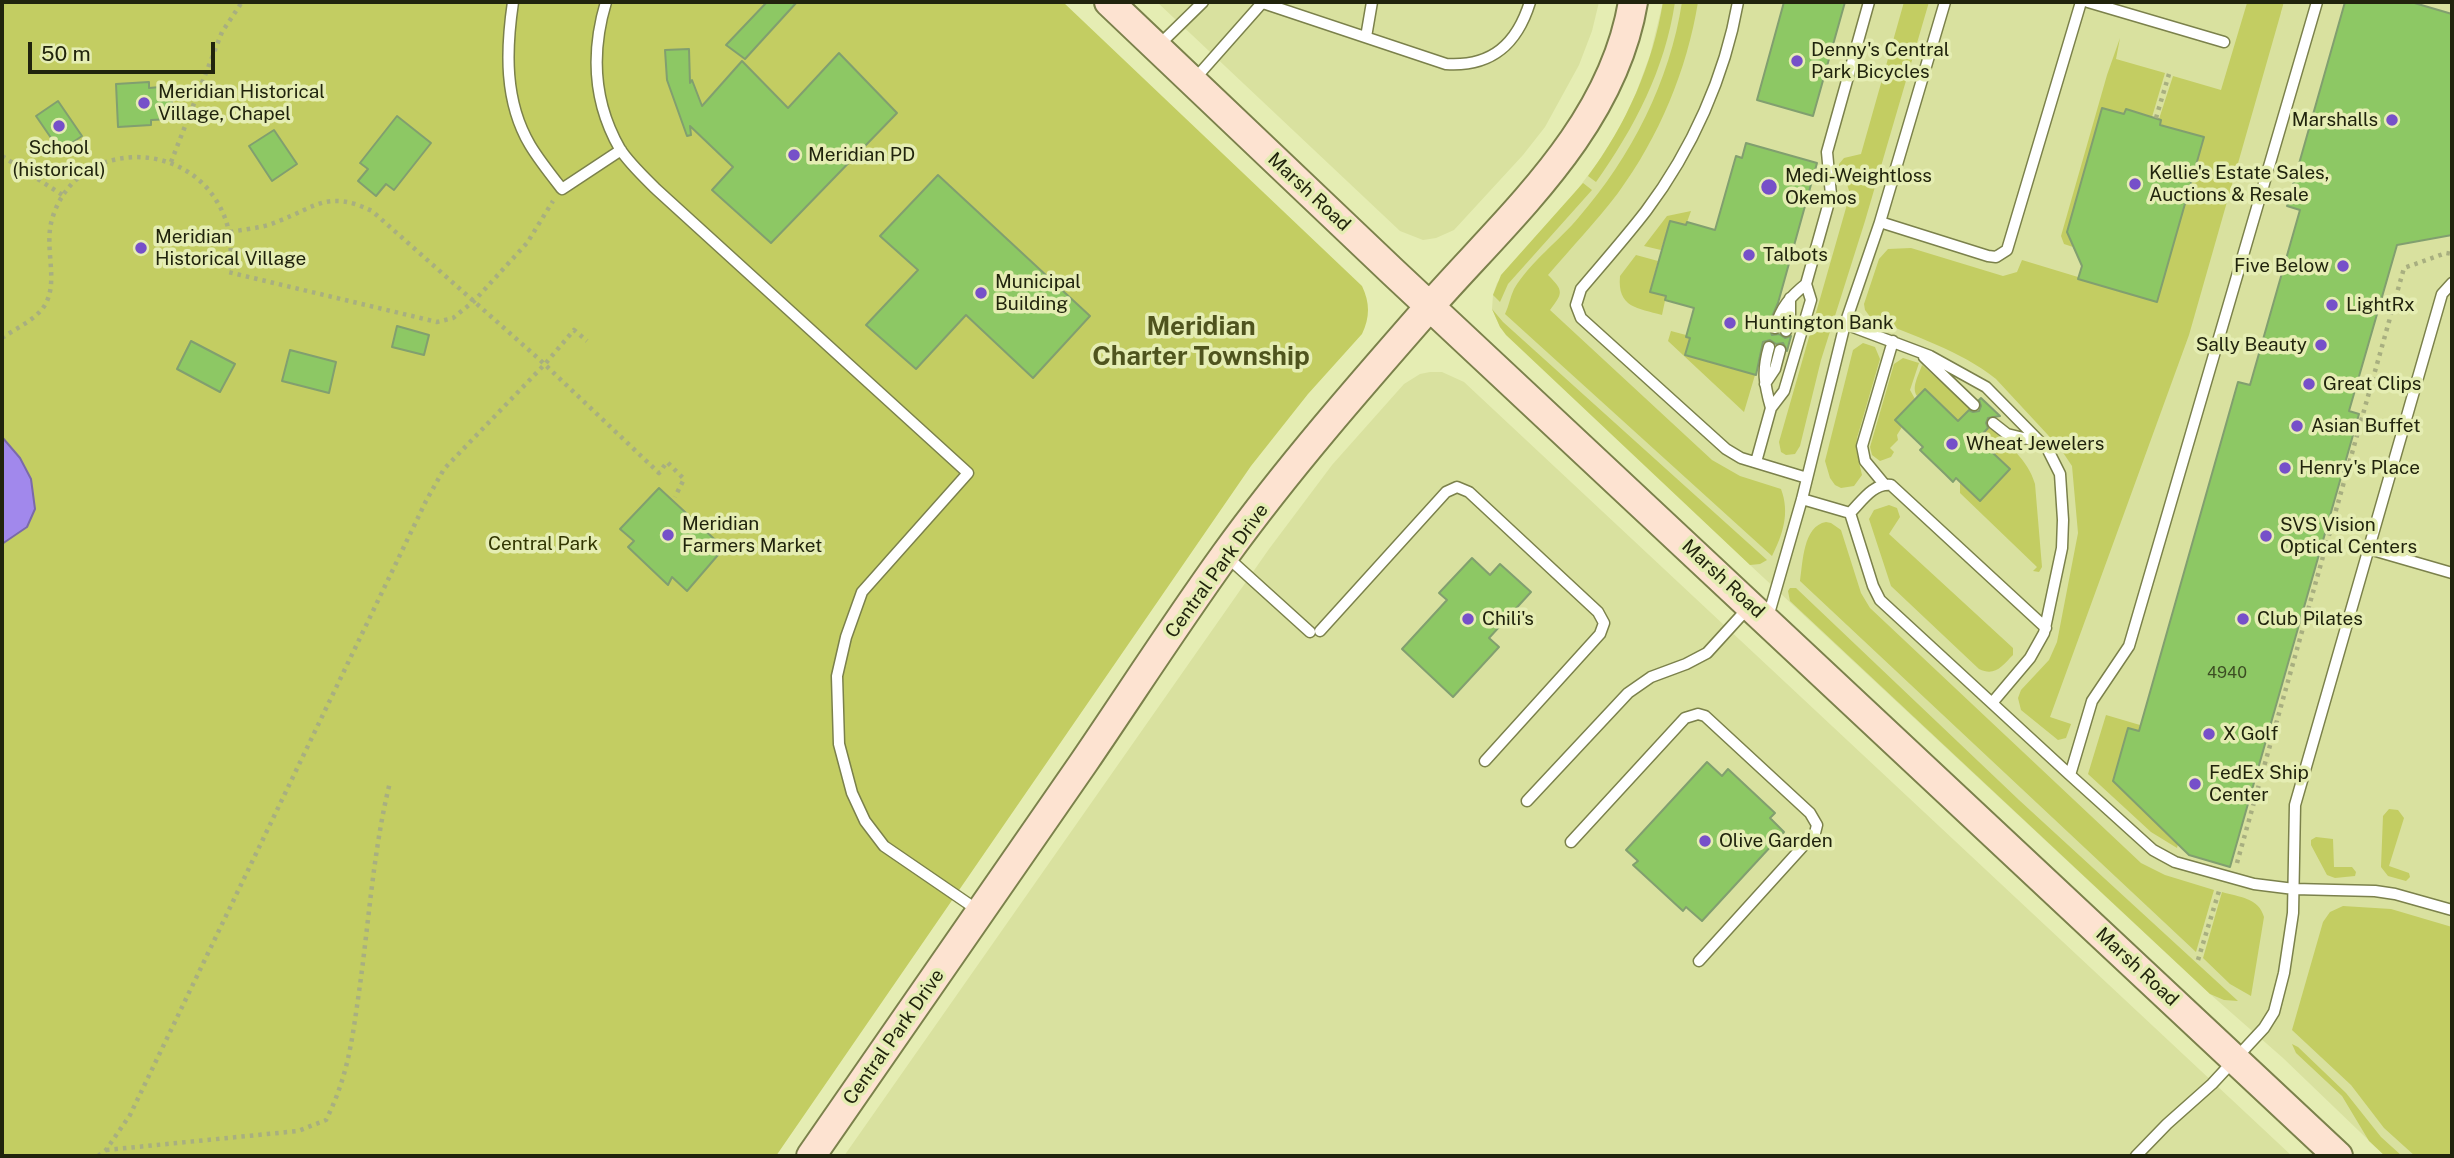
<!DOCTYPE html>
<style>
body{margin:0}
#map{position:relative;width:2454px;height:1158px;overflow:hidden;background:#e5edb3;font-family:"Public Sans",sans-serif}
canvas{display:block}
.frame{position:absolute;inset:0;border:4px solid #21240d;pointer-events:none}
.scale{position:absolute;left:28px;top:42px;width:187px;height:32px;box-sizing:border-box;border:4px solid #21240d;border-top:0;padding-left:9px;font-size:21px;line-height:24px;white-space:nowrap;color:#21240d;-webkit-text-stroke:5px #e5edb3;paint-order:stroke}
</style>
<div id="map">
<canvas width="2454" height="1158"></canvas>
<div class="frame"></div>
<div class="scale">50 m</div>
</div>
<script>
const c = document.querySelector('canvas').getContext('2d');
c.lineJoin = 'round';
function paint(path, color) { c.fillStyle = color; c.fill(path, 'evenodd'); }
function strokePath(path, color, width, dash) { c.strokeStyle = color; c.lineWidth = width; c.lineCap = dash ? 'butt' : 'round'; c.setLineDash(dash || []); c.stroke(path); }
function label(font, color, halo, rows, align = 'center') {
  c.font = font + ' "Public Sans",sans-serif'; c.lineWidth = 7; c.setLineDash([]); c.textBaseline = 'middle'; c.strokeStyle = halo; c.fillStyle = color; for (const [text, x, y, turn = 0] of rows) {
    c.save(); c.translate(x, y); c.rotate((+turn || 0) * Math.PI / 180); c.textAlign = isNaN(turn) ? turn : align; if (halo) c.strokeText(text, 0, 0); c.fillText(text, 0, 0); c.restore();
  }
}
const built = new Path2D(`
 M1157,2H1599L1592,31L1579,65L1545,127L1523,155L1454,230L1436,238L1423,240L1400,231Z
 M1663,2H2243L2281,13L2284,2H2452V1156H2385L2283,1058L2210,994L1750,565L1500,327L1492,309L1493,295L1497,283L1574,194L1598,162L1620,127L1636,93L1650,55Z
 M1430,372H1442L1464,382L2292,1156H844L1269,549L1332,465L1404,384L1420,374Z`);
const green = new Path2D(`
 M2,2H1063L1362,286C1370,303 1370,317 1362,334L1308,394L1251,466L776,1156H2Z
 M1663,2H1675C1665,69 1635,127 1596,182L1588,176C1626,125 1653,64 1663,2Z
 M1682,2H1698C1687,70 1659,137 1618,193C1596,222 1571,248 1548,275C1564,291 1563,293 1550,310L1712,460L1740,476L1781,489C1790,513 1783,534 1772,556L1505,314C1509,306 1510,297 1514,289C1530,262 1559,241 1579,217C1631,157 1670,81 1682,2Z
 M1904,2H1929L1865,221L1821,360L1800,446L1795,454L1786,455L1781,452L1779,442L1850,194L1847,184L1839,175V164L1844,158L1861,154Z
 M2243,2H2284L2189,335L2050,717L2071,724L2066,738L2058,740L2021,710L2018,698L2021,690L2049,660L2057,642L2078,533L2072,466L2060,448L1996,379C1960,350 1913,336 1871,318L1865,310L1864,304L1879,259L1888,249L1911,248L2003,276L2017,272L2022,260L2157,301L2204,138L2160,125L2159,119L2173,76L2221,90L2247,3Z
 M2120,38L2116,59L2165,73L2152,117L2126,110L2124,114L2102,108L2067,231L2073,247L2064,244L2061,236L2107,75Z
 M1583,183L1592,190L1508,284L1500,302L1493,295L1501,275Z
 M1691,211L1686,225L1670,221L1661,250L1644,246L1667,216Z
 M1636,255L1658,261L1650,291L1666,296L1662,315C1638,308 1617,308 1620,276Z
 M1492,309L1503,322L1767,560L1760,564L1750,565L1506,335L1500,327Z
 M1671,331L1686,335L1690,338L1685,354L1755,375L1744,412L1668,341Z
 M1863,343L1875,347L1880,359L1857,438L1856,449L1862,475L1854,486L1841,488L1835,485L1830,478L1825,461L1853,350Z
 M1903,358L1919,363L1910,390L1915,399L1895,420L1902,427L1897,435L1898,440L1890,448L1894,452L1891,457L1880,461L1872,455L1870,447L1894,364Z
 M1922,365L1970,408L1958,421L1926,389L1917,396C1911,387 1919,375 1922,365Z
 M1989,427C2007,444 2028,459 2035,484L2042,567L2039,572L2033,571L2037,567L1960,493V482L1980,501L2010,470L1978,439Z
 M1889,505L1897,508L1900,517L1889,534L2013,648V655C2002,666 1995,677 1979,669L1891,586L1869,519L1874,510Z
 M1826,522L1831,523L1841,530L1861,593L1870,608L2141,863L2165,875L2214,890L2196,952L1800,581C1803,562 1803,526 1826,522Z
 M1790,588H1796L2019,800L2238,1001L2224,1000L2210,994L1790,601L1788,591Z
 M2106,715L2140,725L2139,731L2128,728L2113,781L2178,844L2177,848L2151,832L2088,774Z
 M2389,809L2398,810L2404,818L2389,866L2409,873L2410,877L2406,881L2388,876L2381,867L2383,816Z
 M2316,837L2333,839L2334,867H2352L2356,872L2355,876L2335,878L2327,875L2311,845V840Z
 M2222,892C2239,897 2259,898 2264,917L2251,996L2230,984L2203,958Z
 M2343,906L2391,909L2452,927V1156H2415L2384,1128L2351,1085L2292,1030L2323,922L2330,912Z
 M2292,1044L2298,1047L2346,1093L2381,1137L2402,1156H2385L2369,1141L2342,1096L2296,1053Z`);
const water = new Path2D(`
 M2,437L20,458L31,479L35,509L27,527L2,544Z`);
const building = new Path2D(`
 M767,2H797L745,59L726,45Z
 M1784,2H1845L1813,116L1757,100Z
 M2345,2H2411L2452,14V235L2397,245L2349,411L2359,414L2230,867L2189,855L2113,781L2128,728L2139,731L2238,382L2250,385L2300,210L2287,206Z
 M689,49L690,83L692,80L702,106L742,61L788,108L839,53L897,113L771,243L712,190L733,167L690,126L691,135L687,136L667,80L665,50Z
 M149,82V88L171,86L173,119L151,120V125L118,127L116,84Z
 M58,101L82,136L60,151L36,116Z
 M2102,108L2124,114L2126,109L2161,120L2160,125L2204,137L2157,302L2078,279L2082,266L2067,232Z
 M397,116L431,143L394,190L386,184L376,196L358,181L368,169L360,163Z
 M274,130L297,164L272,181L249,146Z
 M1746,143L1817,163L1778,303L1768,326L1772,335L1779,334L1785,338L1791,336L1787,351L1783,343L1776,344L1770,340L1763,342L1756,375L1685,355L1690,338L1686,337L1694,308L1665,300L1666,296L1650,292L1670,221L1686,225L1687,222L1715,230L1736,156L1742,158Z
 M938,175L1090,316L1033,378L966,315L916,369L866,325L918,270L880,236Z
 M397,326L429,335L424,355L392,347Z
 M191,341L235,364L220,392L177,369Z
 M290,350L336,362L329,393L282,381Z
 M1925,389L1958,421L1969,410L1973,412L1979,411L1981,406L1979,400L1981,398L2000,416L1988,418L1986,423L1988,428L1978,439L2010,469L1980,501L1956,478L1953,482L1945,474L1920,450L1923,447L1895,420Z
 M659,488L724,548L687,591L672,577L668,585L628,547L634,541L620,529Z
 M1472,558L1490,575L1500,564L1531,592L1489,638L1499,647L1453,697L1402,649L1447,600L1439,593Z
 M1707,762L1722,776L1728,769L1775,813L1770,818L1784,832L1702,921L1686,907L1683,911L1633,865L1638,861L1626,850Z`);
const path = new Path2D(`
 M2156,118L2169,74
 M2,156L64,196
 M171,162L222,32L242,2
 M230,232C246,229 264,228 279,221C317,206 329,190 372,211L539,359L659,473L667,462L684,479L675,497
 M2,338C16,328 40,318 47,301C58,276 43,245 53,216C77,143 177,138 216,200C230,222 234,247 228,272L437,322L453,318L474,301L527,243L553,201
 M2237,863L2404,268L2446,253L2452,254
 M2198,960L2219,891
 M106,1150L298,1131L326,1120C348,1076 352,1041 359,992C369,922 373,851 390,782
 M98,1156L106,1150L130,1115L426,501L444,469L545,364L574,330L587,341`);
const lane = new Path2D(`
 M513,2C506,50 504,101 530,145C539,160 551,175 562,189L621,150
 M606,2C591,52 593,102 620,149C629,163 644,177 656,189L968,473L862,592L846,637L837,676L839,744L852,793L865,821L884,846L979,911
 M1260,2L1446,64C1492,67 1517,44 1530,2
 M1738,2C1725,76 1692,150 1646,211C1626,237 1603,263 1581,289L1576,305L1581,318L1726,449L1741,458L1807,478
 M2088,2L2224,42
 M2317,2L2129,646L2092,701L2070,775L2153,850L2175,862L2254,884L2294,889L2375,891L2395,894L2452,910
 M1366,37L1372,2
 M1158,46L1203,2
 M1193,81L1262,3
 M1880,222L1945,2
 M1845,324L1930,356L1986,387L2048,450L2060,474L2063,520L2062,548L2044,633L2030,658L1992,703
 M1775,328C1781,307 1790,297 1806,284
 M1786,331L1790,315V298
 M1769,347C1762,371 1764,383 1771,408
 M1924,357L1974,405
 M1765,384L1775,369L1780,350
 M1993,423L2007,434L2040,442
 M1756,462L1771,408L1784,391L1811,300L1806,284L1831,195L1827,152L1869,2
 M1884,484L1865,461L1862,446L1893,341
 M1802,499L1850,513
 M1850,513L1873,586L1880,600L2070,775
 M1850,513C1862,501 1873,483 1891,485L2046,628
 M2369,549L2452,573
 M1226,556L1310,632
 M1768,617L1802,499L1845,324L1880,222L1988,256L1996,257L2007,250L2081,2
 M1320,631L1446,492L1457,487L1469,492L1598,612L1604,623L1600,634L1485,761
 M1527,801L1628,693L1651,677L1686,664L1707,653L1748,608
 M1571,842L1685,718L1698,714L1705,716L1810,813L1817,825L1815,833L1699,961
 M2136,1156L2167,1124L2212,1084L2264,1028L2274,1012L2284,973L2293,913L2295,805L2442,294L2452,283`);
const secondary = new Path2D(`
 M1109,2L1393,272L2338,1156
 M811,1156C902,1025 993,893 1084,762C1131,693 1176,623 1225,555C1288,468 1359,387 1430,306C1510,215 1612,128 1633,2`);
const markers = [
 [1797,61,7,"#7650c9"],
 [144,103,7,"#7650c9"],
 [2392,120,7,"#7650c9"],
 [59,126,7,"#7650c9"],
 [794,155,7,"#7650c9"],
 [2135,184,7,"#7650c9"],
 [1769,187,9,"#7650c9"],
 [141,248,7,"#7650c9"],
 [1749,255,7,"#7650c9"],
 [2343,266,7,"#7650c9"],
 [981,293,7,"#7650c9"],
 [2332,305,7,"#7650c9"],
 [1730,323,7,"#7650c9"],
 [2321,345,7,"#7650c9"],
 [2309,384,7,"#7650c9"],
 [2297,426,7,"#7650c9"],
 [1952,444,7,"#7650c9"],
 [2285,468,7,"#7650c9"],
 [668,535,7,"#7650c9"],
 [2266,536,7,"#7650c9"],
 [1468,619,7,"#7650c9"],
 [2243,619,7,"#7650c9"],
 [2209,734,7,"#7650c9"],
 [2195,784,7,"#7650c9"],
 [1705,841,7,"#7650c9"]
];
const numberNames = [
 ["4940",2227,673]
];
const poiNames = [
 ["Denny's Central",1811,50],
 ["Park Bicycles",1811,72],
 ["Meridian Historical",158,92],
 ["Village, Chapel",158,114],
 ["Marshalls",2378,120,"right"],
 ["School",59,148,"center"],
 ["(historical)",59,170,"center"],
 ["Meridian PD",808,155],
 ["Kellie's Estate Sales,",2149,173],
 ["Auctions & Resale",2149,195],
 ["Medi-Weightloss",1785,176],
 ["Okemos",1785,198],
 ["Meridian",155,237],
 ["Historical Village",155,259],
 ["Talbots",1763,255],
 ["Five Below",2329,266,"right"],
 ["Municipal",995,282],
 ["Building",995,304],
 ["LightRx",2346,305],
 ["Huntington Bank",1744,323],
 ["Sally Beauty",2307,345,"right"],
 ["Great Clips",2323,384],
 ["Asian Buffet",2311,426],
 ["Wheat Jewelers",1966,444],
 ["Henry's Place",2299,468],
 ["Meridian",682,524],
 ["Farmers Market",682,546],
 ["SVS Vision",2280,525],
 ["Optical Centers",2280,547],
 ["Chili's",1482,619],
 ["Club Pilates",2257,619],
 ["X Golf",2223,734],
 ["FedEx Ship",2209,773],
 ["Center",2209,795],
 ["Olive Garden",1719,841]
];
const streetNames = [
 ["Marsh Road",1309,192,43],
 ["Central Park Drive",1217,571,-54],
 ["Marsh Road",1723,579,43],
 ["Marsh Road",2137,967,43],
 ["Central Park Drive",894,1037,-55]
];
const parkNames = [
 ["Central Park",543,544]
];
const districtNames = [
 ["Meridian",1201,327],
 ["Charter Township",1201,357]
];
paint(built, '#d9e19f');
paint(green, '#c3cd62');
paint(water, '#a188ec');
strokePath(water, '#7b6aa9', 2);
paint(building, '#8dc864');
strokePath(building, '#819f6f', 2);
strokePath(lane, '#7b814b', 13);
strokePath(secondary, '#7b814b', 32);
strokePath(path, '#a8af80', 4.5, [3.5, 5]);
strokePath(lane, '#fff', 10);
strokePath(secondary, '#fde3d1', 28);
for (const [x, y, r, color] of markers) { const dot = new Path2D(); dot.arc(x, y, r, 0, 2 * Math.PI); c.fillStyle = color; c.fill(dot); strokePath(dot, '#e5edb3', 2.5); }
label('16px', '#3c4d23', null, numberNames);
label('19px', '#21240d', '#e5edb3', poiNames, 'left');
label('19px', '#21240d', '#e5edb3', streetNames);
label('19px', '#323602', '#e5edb3', parkNames);
label('bold 26px', '#4f541e', '#e5edb3', districtNames);
</script>
